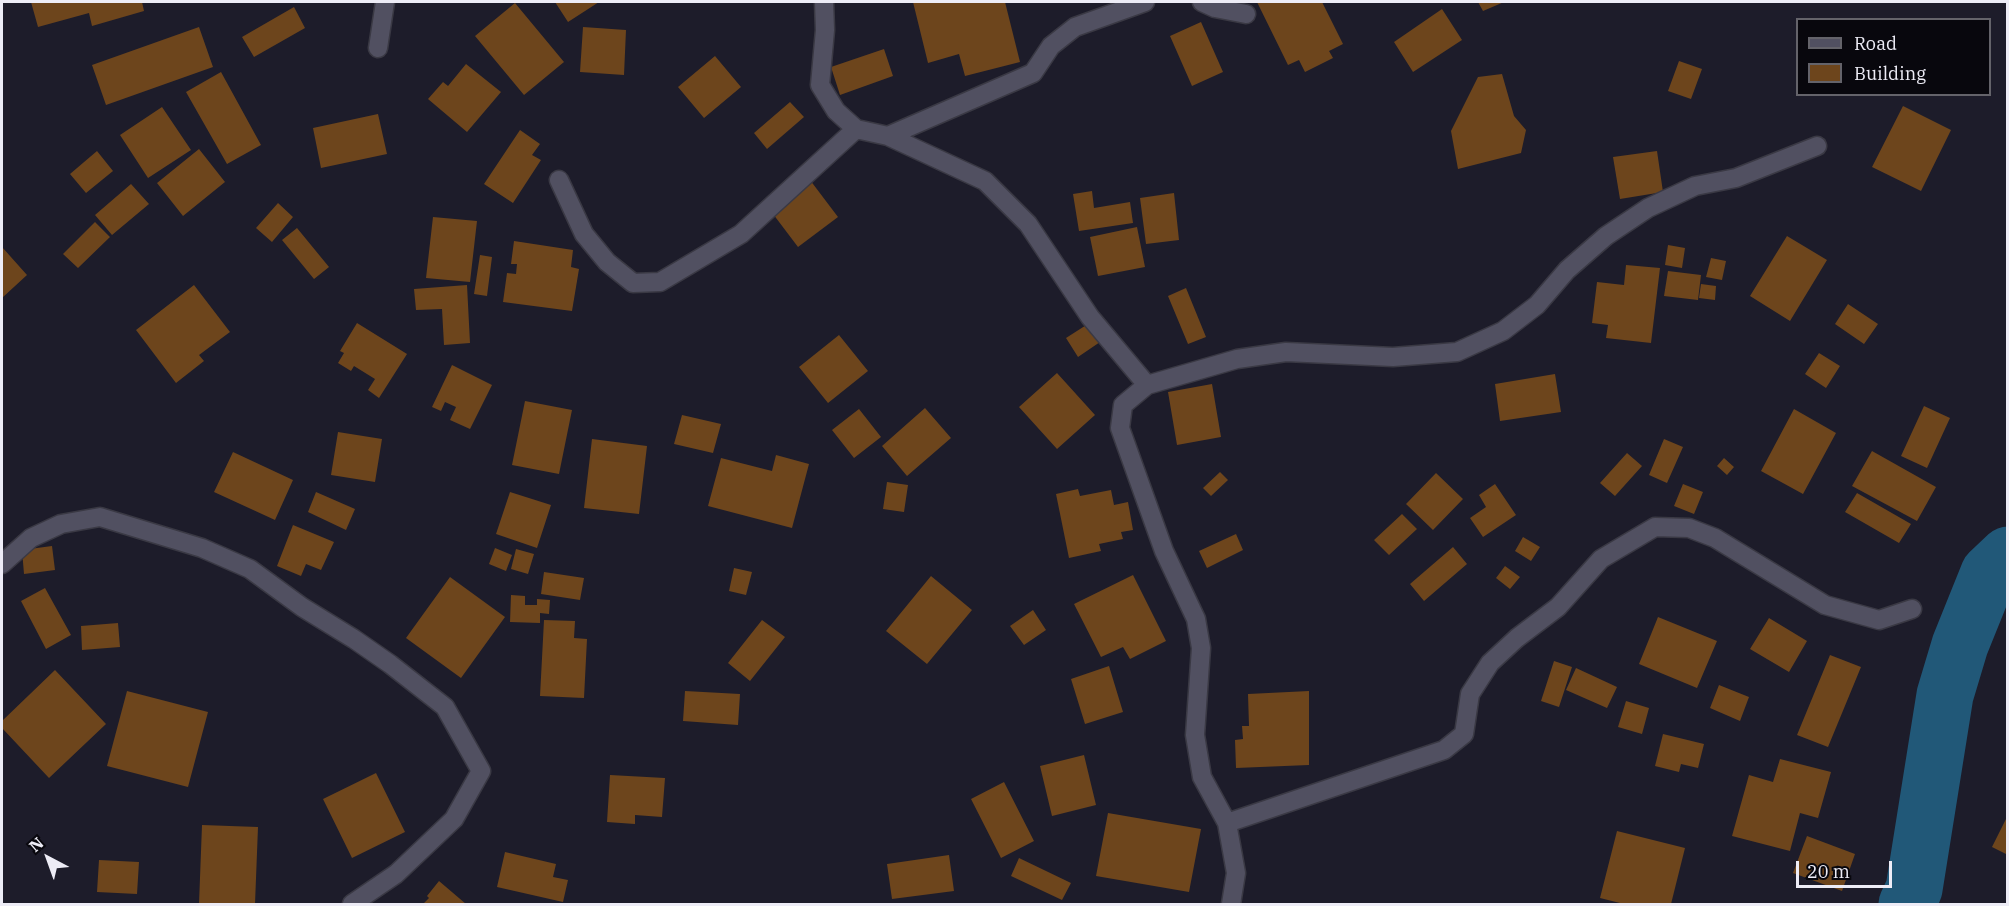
<!DOCTYPE html>
<style>
body{margin:0}
#map{position:relative;width:2009px;height:906px;overflow:hidden;background:#1d1c2a;font-family:"IBM Plex Serif",serif}
canvas{display:block}
.frame{position:absolute;inset:0;border:3px solid #edecf6;pointer-events:none}
.legend{position:absolute;left:1796px;top:18px;width:195px;height:78px;box-sizing:border-box;background:#08070d;border:2px solid #64636a;margin:0;padding:8px 10px;list-style:none;font-size:18px;color:#edecf6}
.legend li{display:flex;align-items:center;gap:12px;height:30px}
.legend b{width:30px;border:2px solid #64636a}
.north{position:absolute;left:18px;top:828px;width:60px;height:60px;-webkit-text-stroke:4px #08070d;paint-order:stroke;rotate:319deg;font-size:16px;font-weight:700;line-height:24px;text-align:center;color:#edecf6}
.north::after{content:'';display:block;margin:auto;width:21px;height:27px;background:#edecf6;clip-path:polygon(50% 0,100% 100%,50% 72%,0 100%)}
.scale{position:absolute;left:1796px;top:861px;width:96px;height:27px;box-sizing:border-box;border:3px solid #edecf6;border-top:0;padding-left:8px;font-size:18px;line-height:21px;white-space:nowrap;color:#edecf6;-webkit-text-stroke:4px #08070d;paint-order:stroke}
</style>
<div id="map">
<canvas width="2009" height="906"></canvas>
<div class="frame"></div>
<ul class="legend">
<li><b style="height:8px;background:#515061"></b>Road</li>
<li><b style="height:16px;background:#6d451c"></b>Building</li>
</ul>
<div class="north">N</div>
<div class="scale">20 m</div>
</div>
<script>
const c = document.querySelector('canvas').getContext('2d');
c.lineJoin = 'round';
function strokePath(path, color, width, dash) { c.strokeStyle = color; c.lineWidth = width; c.lineCap = dash ? 'butt' : 'round'; c.setLineDash(dash || []); c.stroke(path); }
function paint(path, color) { c.fillStyle = color; c.fill(path, 'evenodd'); }
const river = new Path2D(`
 M1907,904L1914,889L1945,695L1960,645L1989,573L2008,555`);
const building = new Path2D(`
 M31,2H142L144,11L92,26L89,13L38,27Z
 M555,2H599L568,22Z
 M913,2H1005L1020,62L965,76L959,54L928,63Z
 M1257,2H1322L1343,44L1329,51L1333,58L1305,72L1299,60L1288,65Z
 M1478,2H1504L1483,11Z
 M515,3L564,62L524,95L475,36Z
 M294,7L305,28L254,57L242,37Z
 M1442,9L1462,40L1413,72L1394,42Z
 M1201,22L1223,72L1192,86L1170,36Z
 M199,27L213,67L106,105L92,65Z
 M583,27L626,30L624,75L580,72Z
 M884,49L893,76L840,95L831,67Z
 M715,56L741,87L704,118L678,87Z
 M1679,61L1702,69L1691,99L1668,91Z
 M466,64L501,92L467,132L428,99L443,82L448,86Z
 M221,72L261,145L227,164L186,92Z
 M1502,74L1514,116L1526,130L1521,153L1458,169L1451,131L1478,77Z
 M790,102L804,117L767,149L754,133Z
 M1903,106L1951,130L1921,191L1872,167Z
 M162,107L191,150L148,178L120,135Z
 M378,114L387,154L321,168L313,128Z
 M520,130L540,144L532,155L541,160L513,203L484,184Z
 M199,149L225,182L183,216L157,183Z
 M97,151L113,171L86,193L70,174Z
 M1657,151L1663,192L1620,199L1613,157Z
 M810,180L838,217L798,247L770,210Z
 M131,184L149,204L112,235L95,215Z
 M1092,191L1094,208L1130,202L1133,223L1079,231L1073,194Z
 M1174,193L1179,240L1146,244L1140,198Z
 M278,203L293,217L272,242L256,228Z
 M433,217L477,221L470,282L426,278Z
 M95,222L110,237L78,268L63,254Z
 M1137,227L1145,267L1098,276L1090,237Z
 M297,228L329,267L314,279L282,240Z
 M1787,236L1827,260L1790,321L1750,296Z
 M514,241L573,250L571,267L579,269L572,311L503,302L507,273L516,274L517,264H511Z
 M1668,245L1685,248L1682,268L1665,265Z
 M2,247L27,275L2,298Z
 M480,255L492,257L487,296L474,294Z
 M1711,258L1726,261L1722,280L1706,277Z
 M1626,265L1660,268L1651,343L1606,338L1608,325L1592,323L1597,282L1624,285Z
 M1668,271L1701,275L1698,300L1664,296Z
 M1701,284L1716,286L1715,300L1699,298Z
 M194,285L230,332L199,355L204,361L176,383L136,330Z
 M467,285L470,343L444,345L442,309L416,310L414,289Z
 M1186,288L1206,337L1188,344L1168,296Z
 M1848,304L1878,324L1864,344L1835,324Z
 M1091,322L1103,340L1078,357L1066,338Z
 M357,323L407,354L379,398L368,390L375,379L354,366L351,371L338,363L344,353L340,351Z
 M839,335L868,371L828,403L799,367Z
 M1819,353L1840,366L1826,388L1805,374Z
 M452,365L492,385L470,429L450,420L456,407L445,402L441,411L432,407Z
 M1057,373L1095,415L1057,449L1019,407Z
 M1555,374L1561,412L1500,421L1495,384Z
 M1212,384L1221,437L1177,445L1168,392Z
 M525,401L572,410L559,474L512,465Z
 M1924,406L1950,418L1927,468L1901,456Z
 M925,408L951,438L907,476L882,446Z
 M859,409L881,437L854,458L832,430Z
 M1794,409L1836,433L1803,494L1761,471Z
 M682,415L721,424L713,453L674,444Z
 M338,432L382,439L375,482L331,475Z
 M592,439L647,446L639,514L584,508Z
 M1664,439L1683,447L1667,483L1649,475Z
 M1872,451L1936,487L1917,521L1852,486Z
 M233,452L293,480L275,520L214,492Z
 M1627,453L1642,466L1615,496L1600,483Z
 M776,455L809,464L792,528L708,506L721,458L772,471Z
 M1724,458L1734,467L1727,475L1717,466Z
 M1220,472L1228,480L1211,496L1203,488Z
 M1436,473L1463,499L1433,530L1406,504Z
 M887,482L908,485L904,512L883,509Z
 M1495,484L1516,515L1483,537L1470,518L1486,507L1479,495Z
 M1683,484L1703,492L1694,514L1674,506Z
 M1078,489L1080,496L1111,490L1114,505L1128,502L1133,530L1121,532L1123,539L1099,544L1101,551L1069,558L1056,494Z
 M316,492L355,509L346,530L308,512Z
 M510,492L551,505L537,548L496,534Z
 M1857,493L1911,524L1899,543L1845,512Z
 M1402,514L1417,529L1389,555L1374,540Z
 M293,525L334,542L321,570L306,564L301,576L277,566Z
 M1236,534L1243,550L1207,568L1199,551Z
 M1523,537L1540,547L1531,561L1515,551Z
 M52,546L55,570L24,574L22,550Z
 M1453,547L1467,564L1424,601L1410,584Z
 M495,548L512,555L506,571L489,564Z
 M516,549L534,554L528,574L511,569Z
 M1505,566L1520,577L1510,589L1496,578Z
 M734,568L752,572L746,595L729,591Z
 M544,572L584,578L580,600L541,594Z
 M1133,575L1166,641L1130,659L1123,647L1101,657L1074,604Z
 M931,576L972,610L927,664L886,631Z
 M450,577L505,617L461,678L406,638Z
 M45,588L71,635L46,649L21,601Z
 M511,595L525,596V605H537V599L550,600L549,614L540,613V623L510,622Z
 M1033,610L1046,630L1024,645L1010,626Z
 M1658,617L1717,641L1697,688L1639,664Z
 M1769,618L1807,641L1789,672L1750,649Z
 M544,620L575,621L574,638L587,639L584,698L540,696Z
 M762,620L785,637L750,681L728,663Z
 M118,623L120,647L82,650L81,626Z
 M1830,655L1861,667L1828,747L1797,735Z
 M1554,661L1572,667L1559,707L1541,701Z
 M1109,666L1123,712L1085,724L1071,679Z
 M1576,668L1617,687L1607,708L1566,690Z
 M55,670L106,724L49,778L2,728V721Z
 M1719,685L1749,697L1740,721L1710,708Z
 M127,691L208,712L188,787L107,766Z
 M685,691L740,694L738,725L683,721Z
 M1309,691V765L1236,768L1235,740L1243,739L1242,726H1249L1248,694Z
 M1626,701L1649,708L1642,734L1618,727Z
 M1663,734L1704,744L1698,768L1681,764L1679,772L1655,766Z
 M1084,755L1096,805L1052,816L1040,766Z
 M1780,759L1831,772L1818,818L1800,813L1790,851L1732,836L1749,775L1773,782Z
 M376,773L405,832L352,858L323,799Z
 M610,775L665,778L662,817L635,815V824L607,822Z
 M1004,782L1034,841L1001,858L971,799Z
 M1108,813L1201,829L1189,892L1096,876Z
 M2008,815V855L1992,847Z
 M202,825L258,827L255,904H199Z
 M1617,831L1685,848L1671,904H1624L1600,898Z
 M1807,836L1855,854L1842,891L1793,873Z
 M505,852L556,864L553,877L568,880L563,902L497,887Z
 M949,855L954,891L892,899L887,864Z
 M1019,858L1071,883L1062,900L1011,876Z
 M99,860L139,862L137,894L97,892Z
 M439,881L466,904H423L429,898L427,896Z`);
const street = new Path2D(`
 M824,2L825,30L820,85L836,111L856,129L888,136L985,181L1028,224L1090,317L1147,385
 M1202,2L1215,8L1246,14
 M378,48L385,2
 M888,136L1033,73L1051,46L1075,27L1145,2
 M559,180L584,234L607,262L633,283L660,282L741,234L856,129
 M2,564L31,538L61,524L100,517L202,548L250,569L302,607L354,639L390,664L445,707L481,771L454,819L396,874L352,904
 M1227,823L1444,750L1464,734L1470,694L1490,663L1517,638L1558,607L1601,559L1655,527L1689,528L1715,538L1825,605L1879,620L1912,609
 M1231,904L1236,873L1227,823L1202,777L1195,735L1201,648L1196,619L1164,551L1120,428L1123,405L1147,385L1237,359L1286,352L1393,357L1457,352L1503,331L1537,305L1567,270L1606,236L1648,208L1695,186L1736,178L1817,146`);
strokePath(river, '#215878', 57);
paint(building, '#6d451c');
strokePath(street, '#3a3944', 21);
strokePath(street, '#515061', 18);
</script>
